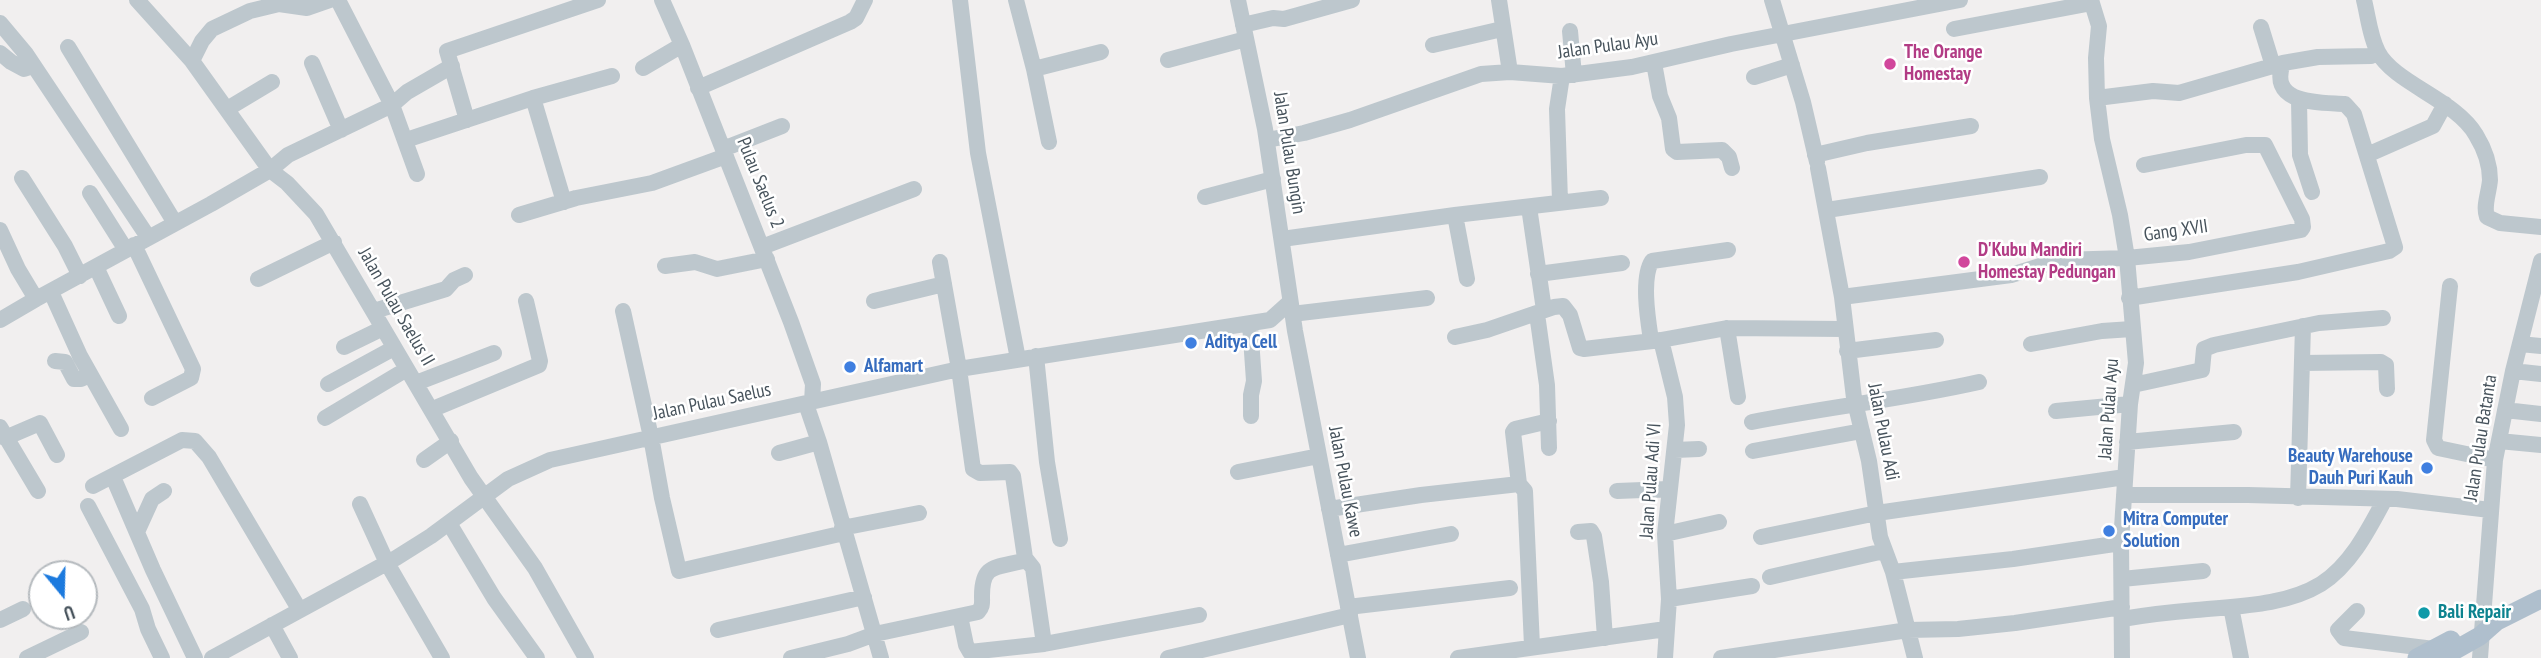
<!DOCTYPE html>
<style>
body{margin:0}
#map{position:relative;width:2541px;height:658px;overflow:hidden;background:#f1efef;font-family:"PT Sans Narrow",sans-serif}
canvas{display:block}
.north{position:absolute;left:28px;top:560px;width:70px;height:70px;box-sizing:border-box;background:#fff;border:2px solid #b5babe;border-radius:50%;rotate:161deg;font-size:19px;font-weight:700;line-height:28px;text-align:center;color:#47535c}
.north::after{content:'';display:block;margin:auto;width:24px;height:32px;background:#1c7ade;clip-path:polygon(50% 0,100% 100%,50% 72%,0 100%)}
</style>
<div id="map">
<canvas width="2541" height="658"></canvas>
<div class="north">U</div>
</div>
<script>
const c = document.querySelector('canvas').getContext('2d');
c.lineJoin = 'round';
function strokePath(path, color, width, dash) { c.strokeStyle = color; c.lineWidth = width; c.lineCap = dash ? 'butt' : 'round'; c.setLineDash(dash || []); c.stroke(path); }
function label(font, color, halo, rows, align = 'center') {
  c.font = font + ' "PT Sans Narrow",sans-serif'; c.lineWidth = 5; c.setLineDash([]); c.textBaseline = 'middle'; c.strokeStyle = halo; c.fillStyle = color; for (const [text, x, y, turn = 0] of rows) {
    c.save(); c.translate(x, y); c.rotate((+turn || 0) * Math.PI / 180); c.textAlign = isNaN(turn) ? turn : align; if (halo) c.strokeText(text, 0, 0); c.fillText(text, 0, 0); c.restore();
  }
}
const minor = new Path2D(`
 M137,0L192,61L270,170L287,183L316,214L471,478L535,568L586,658
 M338,0L392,105L417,174
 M662,0L682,45L791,322L813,384L812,402
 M960,0L978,153L1018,359
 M1016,0L1034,69L1049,142
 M1238,0L1265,129L1295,331L1358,658
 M1499,0L1510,72
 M1772,0L1803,102L1817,162
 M2091,0L2099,26L2096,58L2097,98L2102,139L2120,215L2127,258L2136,363L2130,404L2121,543L2122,658
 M2364,0C2368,16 2370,37 2378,52C2394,83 2456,100 2476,135C2484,148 2490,165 2490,180C2489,193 2483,206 2487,217L2500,223L2541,227
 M0,23L26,54L148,237
 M1243,25L1273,18L1284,19L1352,0
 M2261,27L2273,66
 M1954,29L2092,3
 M1570,31L1574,75
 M1433,45L1502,29
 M68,47L175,223
 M0,53L11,62L24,69L33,66
 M1168,60L1246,39
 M192,61L202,41L212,29L250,11L279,4L307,8L330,0
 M312,63L341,130
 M1654,63L1660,96L1669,118L1673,149L1677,152L1722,150L1729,157L1732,168
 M643,68L682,45
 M1034,69L1101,52
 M1754,77L1792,65
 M698,88L850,22L856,18L865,0
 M533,98L564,202
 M2097,98L2153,91L2179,93L2283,63L2318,57L2371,56L2378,52
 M2299,100L2300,155L2312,192
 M227,109L272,82
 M467,120L447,51L598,0
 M406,140L533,98L612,76
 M1267,140L1304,133L1350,120L1481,74L1510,72L1562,76L1632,67L1731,44L1960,0
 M723,149L782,126
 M1815,155L1867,143L1971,126
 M2367,155L2433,126L2445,104
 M1818,168L1842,297L1854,398L1869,461L1880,537L1893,572L1915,658
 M22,178L65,246L80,276
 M90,193L126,250
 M1205,197L1273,179
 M1560,201L1557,109L1562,76
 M1529,207L1544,310
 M1827,210L2040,177
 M519,215L576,198L652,183L726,156
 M1455,215L1467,279
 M0,230L18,269L36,299
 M1282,239L1455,215L1601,198
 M134,245L193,369L191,378L152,398
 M762,247L914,189
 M940,262L959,369L973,469L980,473L1010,472L1013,476L1025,558L1033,568L1044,644
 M665,266L695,262L717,269L767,259
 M96,267L119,316
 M1538,274L1622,263
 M258,279L334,242
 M2450,286L2434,440L2438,448L2495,460
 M51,292L80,356L121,429
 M1842,297L2011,275L2060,260L2127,258L2189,252L2301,230L2303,227L2302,219L2265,145H2246L2144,165
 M2129,298L2298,272L2389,251L2395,247L2354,114L2345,104C2319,102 2268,105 2283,63
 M874,301L944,284
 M374,311L446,289L454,280L465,275
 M623,311L651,437L662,498L679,571L844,533
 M1292,314L1427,298
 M1537,314L1547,385L1549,448
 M0,320L36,299L211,204L270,170L288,155L392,105L407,92L452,66
 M1250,324L1254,381L1251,395V416
 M1727,328L1738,397
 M1455,337L1487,330L1554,307L1563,306L1570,315L1580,348L1584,349L1661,340L1727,328L1844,329
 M1651,340C1648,320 1641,278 1652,261L1728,250
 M1661,340L1675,397L1677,425L1665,534L1669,599L1665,658
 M2031,344L2102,331L2132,329
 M2520,344L2541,346
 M344,347L383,328
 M1847,351L1936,340
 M1036,356L1047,462L1060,539
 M55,361L65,362L74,379H81L90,375
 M2302,363L2381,362L2386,365L2387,389
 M2513,371L2541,374
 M416,383L494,353
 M328,384L394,348
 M2133,385L2202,370L2204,349L2214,345L2319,323L2383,318
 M806,404L819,442L881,658
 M433,409L539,365L540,361L526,301
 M2505,410L2541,414
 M2056,411L2130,404
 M325,418L407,369
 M1752,422C1828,407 1904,399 1979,382
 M0,427L38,491
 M5,438L40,423L57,455
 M2499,441L2541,445
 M2127,442L2234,432
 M1675,450L1699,449
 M1753,451L1862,431
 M779,453L819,442
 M424,460L451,441
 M1238,472L1319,456
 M113,477L153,570L195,658
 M93,486L182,440L195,441L209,457L299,609
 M1617,491L1669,489
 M2124,495H2248L2397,499L2490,510
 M2298,498L2303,326
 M360,504L387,563L442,658
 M88,506L142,609L148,629L162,658
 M1329,509L1421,495L1519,484
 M449,523L494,598L537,658
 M842,528L919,513
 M137,532L152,499L164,491
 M1578,532L1591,531L1594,536L1601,582L1605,638
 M1665,534L1719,522
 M1761,537L1877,513L2125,477
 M1338,555L1451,534
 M1893,572L2013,559L2121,543
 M1770,577L1884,551
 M2122,579L2203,571
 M1669,599L1752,586
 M1348,607L1510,588
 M2231,607L2241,658
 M2357,611L2338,630L2344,638L2434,649
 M960,616L966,645L970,652L1044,644L1199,615
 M2122,619C2146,615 2171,612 2196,610C2237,606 2285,606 2321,584C2351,565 2369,529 2385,499
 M0,620L23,609
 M272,625L290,658
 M718,630L864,597
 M1532,646L1525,491L1519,484L1513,432L1515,429L1549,421
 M27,658L81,632
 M212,658L396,558L431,536L508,479L550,460L959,369L1270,320L1290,302
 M791,658L848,644L875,634L978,612C983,606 982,603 982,596C982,564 995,568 1023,561L1025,558
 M1168,658L1350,615
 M1458,658L1666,629
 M1721,658L1908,630L1958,629L2015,623L2122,607
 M2480,658L2495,460L2513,371L2541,261`);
const major = new Path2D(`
 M2417,658L2451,640
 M2441,658L2480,636L2497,621L2541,599`);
const markers = [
 [1890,64,7,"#d1479c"],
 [1964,262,7,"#d1479c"],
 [1191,343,7,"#3f7fe0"],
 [850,367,7,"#3f7fe0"],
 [2427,468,7,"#3f7fe0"],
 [2109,531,7,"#3f7fe0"],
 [2424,613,7,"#0f9aa8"]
];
const streetNames = [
 ["Jalan Pulau Ayu",1608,46,-8],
 ["Jalan Pulau Bungin",1289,153,81],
 ["Pulau Saelus 2",760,183,68],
 ["Gang XVII",2176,231,-8],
 ["Jalan Pulau Saelus II",396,307,60],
 ["Jalan Pulau Saelus",712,402,-12],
 ["Jalan Pulau Ayu",2109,409,-86],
 ["Jalan Pulau Adi",1883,432,79],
 ["Jalan Pulau Batanta",2481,438,-81],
 ["Jalan Pulau Adi VI",1651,481,-86],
 ["Jalan Pulau Kawe",1345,482,79]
];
const hotelNames = [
 ["The Orange",1904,53],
 ["Homestay",1904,75],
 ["D'Kubu Mandiri",1978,251],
 ["Homestay Pedungan",1978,273]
];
const shopNames = [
 ["Aditya Cell",1205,343],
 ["Alfamart",864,367],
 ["Beauty Warehouse",2413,457,"right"],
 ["Dauh Puri Kauh",2413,479,"right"],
 ["Mitra Computer",2123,520],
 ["Solution",2123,542]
];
const cultureNames = [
 ["Bali Repair",2438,613]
];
strokePath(minor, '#bdc7cd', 16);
strokePath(major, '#afbfcd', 19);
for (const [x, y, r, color] of markers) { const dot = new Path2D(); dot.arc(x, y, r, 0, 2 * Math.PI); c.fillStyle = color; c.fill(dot); strokePath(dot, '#fff', 2.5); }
label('19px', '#47535c', '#fff', streetNames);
label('bold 19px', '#b23c85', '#fff', hotelNames, 'left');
label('bold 19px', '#366cbe', '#fff', shopNames, 'left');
label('bold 19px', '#0d838f', '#fff', cultureNames, 'left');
</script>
